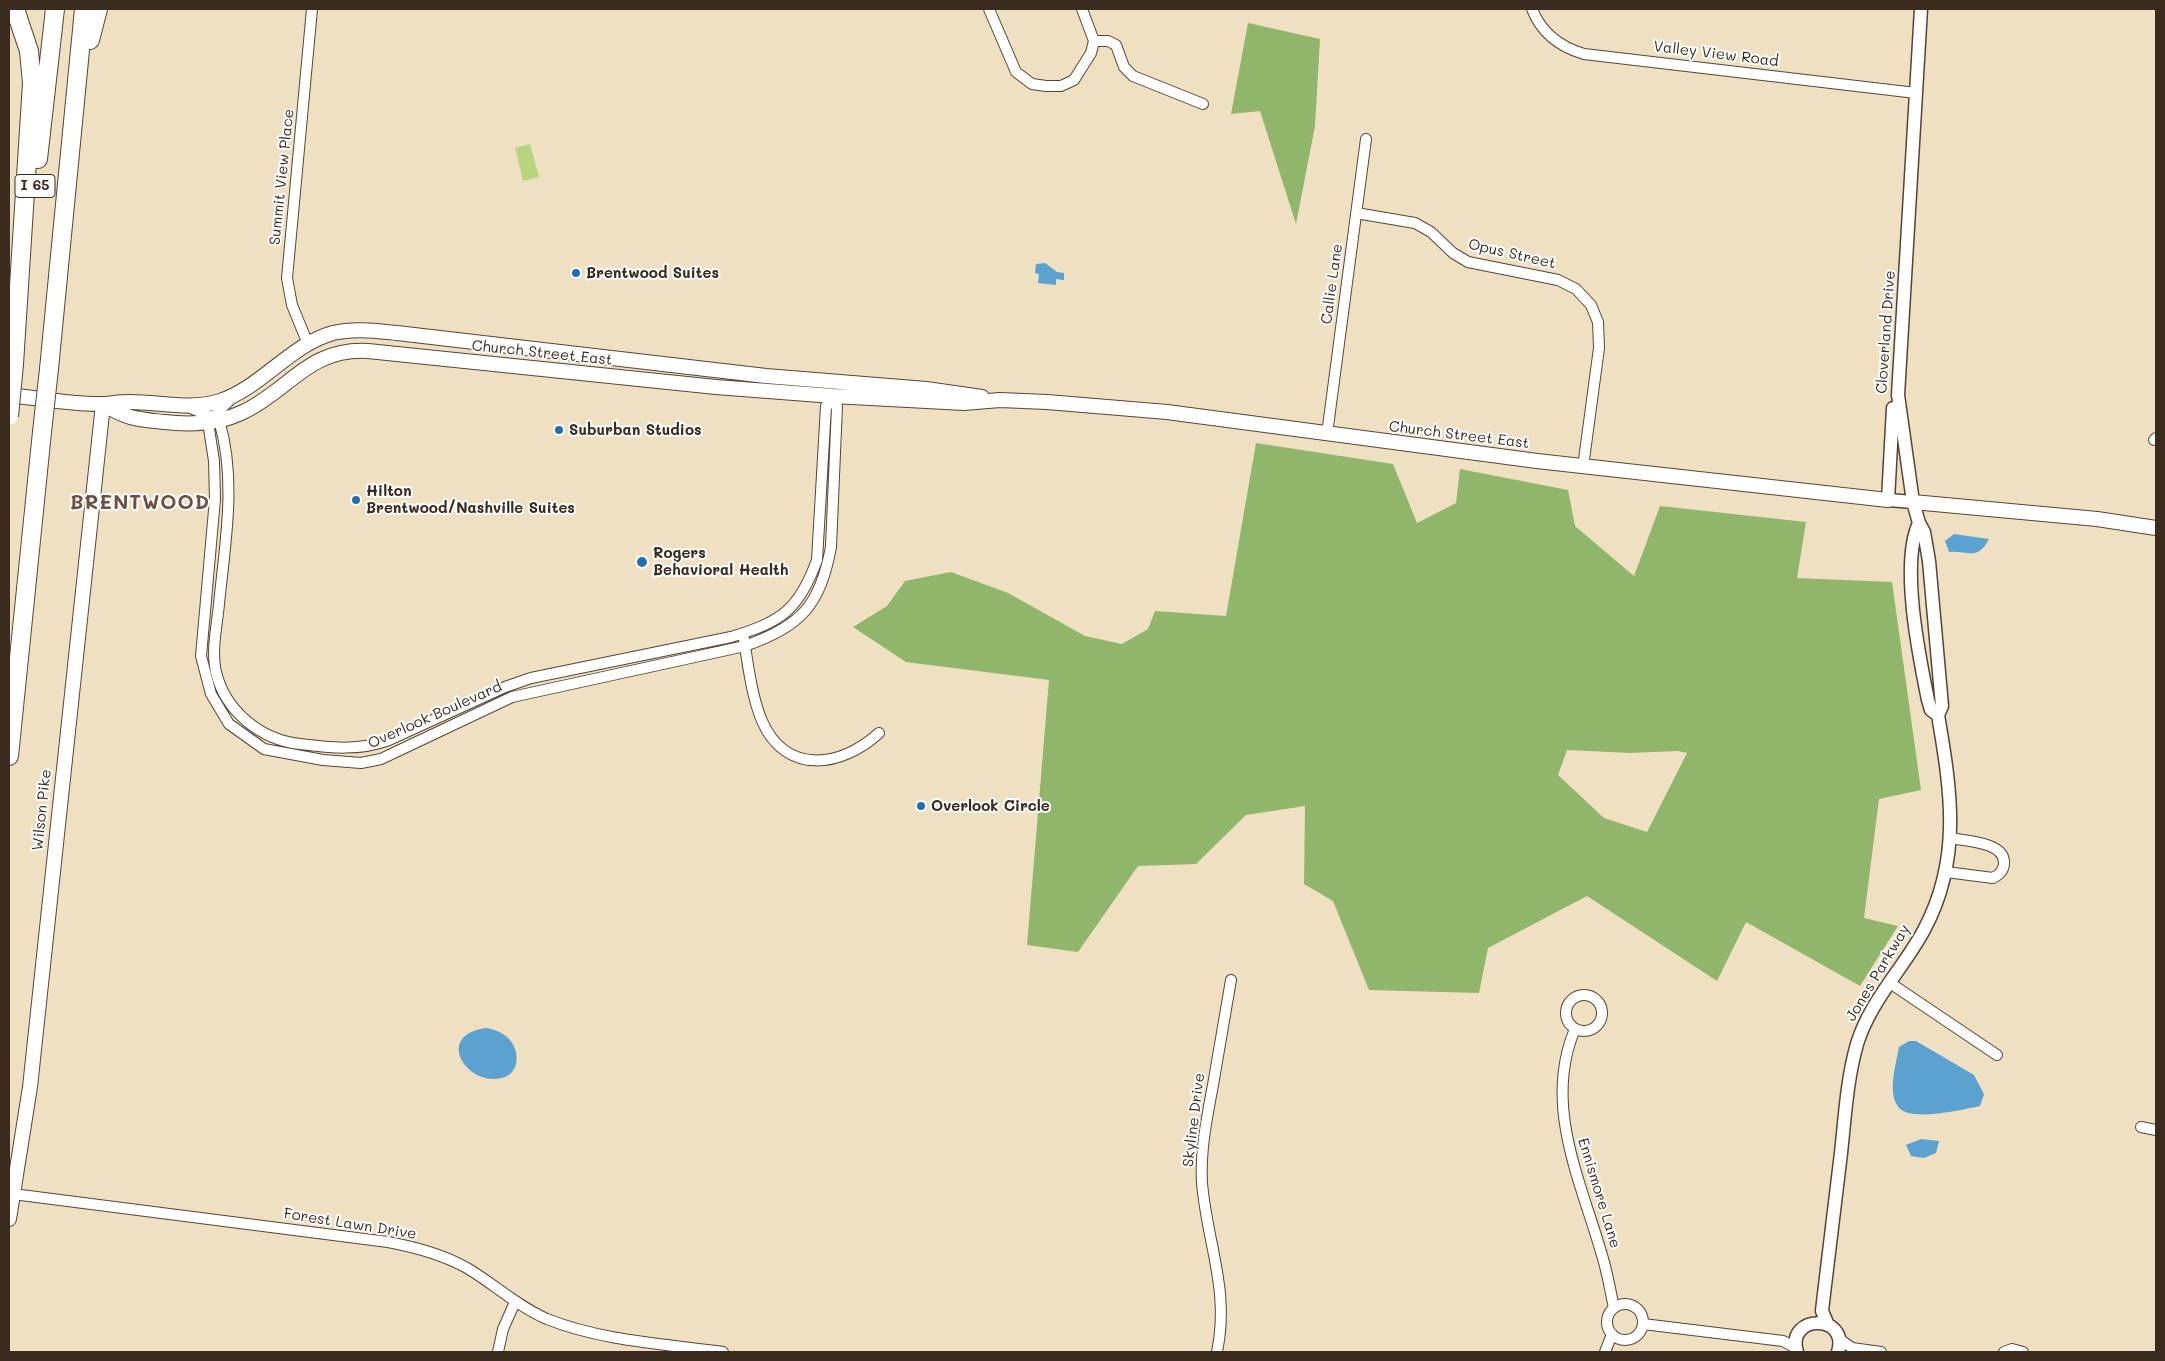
<!DOCTYPE html>
<style>
body{margin:0}
#map{position:relative;width:2165px;height:1361px;overflow:hidden;background:#efe0c1;font-family:Mali,sans-serif}
canvas{display:block}
.frame{position:absolute;inset:0;border:10px solid #3b2a1e;pointer-events:none}
</style>
<div id="map">
<canvas width="2165" height="1361"></canvas>
<div class="frame"></div>
</div>
<script>
const c = document.querySelector('canvas').getContext('2d');
c.lineJoin = 'round';
function paint(path, color) { c.fillStyle = color; c.fill(path, 'evenodd'); }
function strokePath(path, color, width, dash) { c.strokeStyle = color; c.lineWidth = width; c.lineCap = dash ? 'butt' : 'round'; c.setLineDash(dash || []); c.stroke(path); }
function label(font, color, halo, rows, align = 'center') {
  c.font = font + ' Mali,sans-serif'; c.lineWidth = 4; c.setLineDash([]); c.textBaseline = 'middle'; c.strokeStyle = halo; c.fillStyle = color; for (const [text, x, y, turn = 0] of rows) {
    c.save(); c.translate(x, y); c.rotate((+turn || 0) * Math.PI / 180); c.textAlign = isNaN(turn) ? turn : align; if (halo) c.strokeText(text, 0, 0); c.fillText(text, 0, 0); c.restore();
  }
}
const green = new Path2D(`
 M530,144L539,177L523,181L515,148Z`);
const forest = new Path2D(`
 M1248,23L1320,39L1315,126L1296,224L1260,111L1231,114Z
 M1256,443L1393,464L1417,523L1456,503L1460,469L1568,490L1575,526L1634,576L1660,506L1806,522L1797,578L1892,582L1921,790L1879,799L1864,918L1898,926L1860,986L1746,922L1717,981L1587,896L1488,948L1479,993L1369,990L1333,901L1304,884L1305,806L1246,815L1196,864L1138,866L1078,952L1027,945L1049,680L906,662L853,627L887,606L905,581L951,572L1008,593L1085,636L1122,644L1148,629L1155,611L1226,616ZM1567,750L1630,753L1678,751L1687,753L1647,832L1604,818L1558,775Z`);
const water = new Path2D(`
 M1045,263L1057,272L1064,273V280L1056,279V285L1038,283L1039,274L1035,273L1036,264Z
 M1954,534L1989,539C1977,562 1967,550 1949,552L1945,541Z
 M487,1028C495,1030 502,1032 508,1038C519,1048 521,1071 505,1077C468,1090 432,1034 487,1028Z
 M1909,1041H1916L1974,1075L1984,1094L1980,1106C1964,1109 1906,1124 1897,1105C1888,1090 1896,1064 1899,1047Z
 M1921,1139L1939,1141L1936,1153L1924,1158L1911,1156L1906,1145Z`);
const minor = new Path2D(`
 M989,9L1016,72L1032,84L1046,86H1061L1074,80L1091,53L1094,41L1082,9
 M1532,9C1541,32 1560,47 1584,54L1916,93
 M1094,41H1108L1116,45L1124,67L1133,76L1203,104
 M1356,213L1415,223L1431,232L1453,253L1468,262L1558,280L1576,289L1591,305L1598,322L1599,348L1583,467
 M308,344L292,305L287,278L312,9
 M231,399L208,422L214,461L215,499L201,656L211,694L229,724L264,749L323,760L361,763L381,759L512,697L745,646C801,626 820,606 831,547L837,406L832,402
 M188,407L219,420C237,480 225,543 219,604C217,626 211,651 216,672C225,711 261,740 300,744C331,748 359,751 389,740L505,687L531,678L731,637C781,622 799,610 817,560L826,406L832,402L833,396
 M1327,434L1366,139
 M2154,440L2156,438
 M744,639C748,666 752,697 762,721C786,776 842,767 879,733
 M1946,872L1993,878C1999,875 2004,871 2004,863C2005,842 1966,841 1950,838
 M1890,983L1997,1055
 M1566 1013a18 18 0 1 1 36 0a18 18 0 1 1-36 0Z
 M1575,1029C1543,1104 1580,1179 1601,1252C1607,1270 1610,1289 1614,1308
 M2141,1127L2156,1130
 M13,1194L388,1242C415,1247 442,1254 467,1268C494,1284 517,1306 547,1319C602,1341 665,1344 723,1352
 M1607 1322a18 18 0 1 1 36 0a18 18 0 1 1-36 0Z
 M1643,1324L1783,1341L1796,1348
 M1838,1338L1852,1348L1881,1352
 M498,1352L503,1329L515,1302
 M1217,1352C1230,1290 1207,1243 1202,1183C1200,1151 1207,1117 1213,1085C1219,1050 1225,1015 1231,980
 M1605,1352L1612,1334
 M2004,1352L2012,1349L2023,1352`);
const tertiary = new Path2D(`
 M1893,408L1888,500L1913,502
 M1919,523C1900,563 1919,656 1928,700L1931,710L1938,715
 M1828,1325L1822,1311C1828,1258 1835,1205 1841,1153C1845,1116 1847,1079 1857,1044C1870,1001 1903,969 1924,930C1962,859 1951,791 1938,715L1942,706L1929,561L1924,532L1919,523L1913,502L1898,395L1921,9
 M1797,1352C1785,1314 1850,1313 1838,1352`);
const secondary = new Path2D(`
 M9,395C39,398 72,405 103,404C111,404 118,402 126,402C157,401 189,411 220,401C262,387 290,345 333,333C354,328 376,331 397,333L766,376L926,389L982,397
 M103,404C127,419 137,419 164,422C191,425 219,424 243,412C291,389 308,348 368,351L716,387L833,396L964,403L1000,400L1047,402L1167,412L1537,461L1888,500
 M1913,502L2097,519L2156,528
 M9,1219L30,1087L103,404`);
const motorway = new Path2D(`
 M90,40L98,9
 M38,159L55,9
 M14,364L32,83L29,51L15,9
 M49,369L84,9
 M9,756L42,432`);
const motorwayBridge = new Path2D(`
 M9,416L14,364
 M42,432L49,369`);
const markers = [
 [576,273,5,"#1f6fb2"],
 [559,430,5,"#1f6fb2"],
 [356,500,5,"#1f6fb2"],
 [642,562,6,"#1f6fb2"],
 [921,806,5,"#1f6fb2"]
];
const shields = [
 [35,186,40]
];
const shieldNames = [
 ["I 65",35,186]
];
const streetNames = [
 ["Valley View Road",1716,54,7],
 ["Summit View Place",282,177,-84],
 ["Opus Street",1512,254,13],
 ["Callie Lane",1332,284,-82],
 ["Cloverland Drive",1886,332,-86],
 ["Church Street East",542,353,6],
 ["Church Street East",1459,435,7],
 ["Overlook Boulevard",435,715,-24],
 ["Wilson Pike",42,810,-84],
 ["Jones Parkway",1878,973,-59],
 ["Skyline Drive",1194,1120,-83],
 ["Ennismore Lane",1599,1193,73],
 ["Forest Lawn Drive",350,1224,9]
];
const poiNames = [
 ["Brentwood Suites",586,273],
 ["Suburban Studios",569,430],
 ["Hilton",366,491],
 ["Brentwood/Nashville Suites",366,508],
 ["Rogers",653,553],
 ["Behavioral Health",653,570],
 ["Overlook Circle",931,806]
];
const districtNames = [
 ["BRENTWOOD",140,503]
];
paint(green, '#b6d57c');
paint(forest, '#90b66c');
paint(water, '#5ca2d1');
strokePath(minor, '#564536', 12);
strokePath(tertiary, '#564536', 15);
strokePath(secondary, '#564536', 16);
strokePath(motorway, '#564536', 20);
strokePath(minor, '#fff', 10);
strokePath(tertiary, '#fff', 12);
strokePath(secondary, '#fff', 14);
strokePath(motorway, '#fff', 18);
strokePath(motorwayBridge, '#564536', 20, []);
strokePath(motorwayBridge, '#fff', 18);
for (const [x, y, r, color] of markers) { const dot = new Path2D(); dot.arc(x, y, r, 0, 2 * Math.PI); c.fillStyle = color; c.fill(dot); strokePath(dot, '#fff', 2); }
for (const [x, y, w] of shields) { const box = new Path2D(); box.roundRect(x - w / 2, y - 11.5, w, 23, 4); c.fillStyle = '#fff'; c.fill(box); strokePath(box, '#3b2a1e', 1); }
label('bold 14px', '#3b2a1e', null, shieldNames);
label('15px', '#3b2a1e', '#fff', streetNames);
label('bold 15px', '#3b2a1e', '#fff', poiNames, 'left');
c.letterSpacing = '1px';
label('bold 20px', '#6e5041', '#fff', districtNames);
c.letterSpacing = '0px';
</script>
